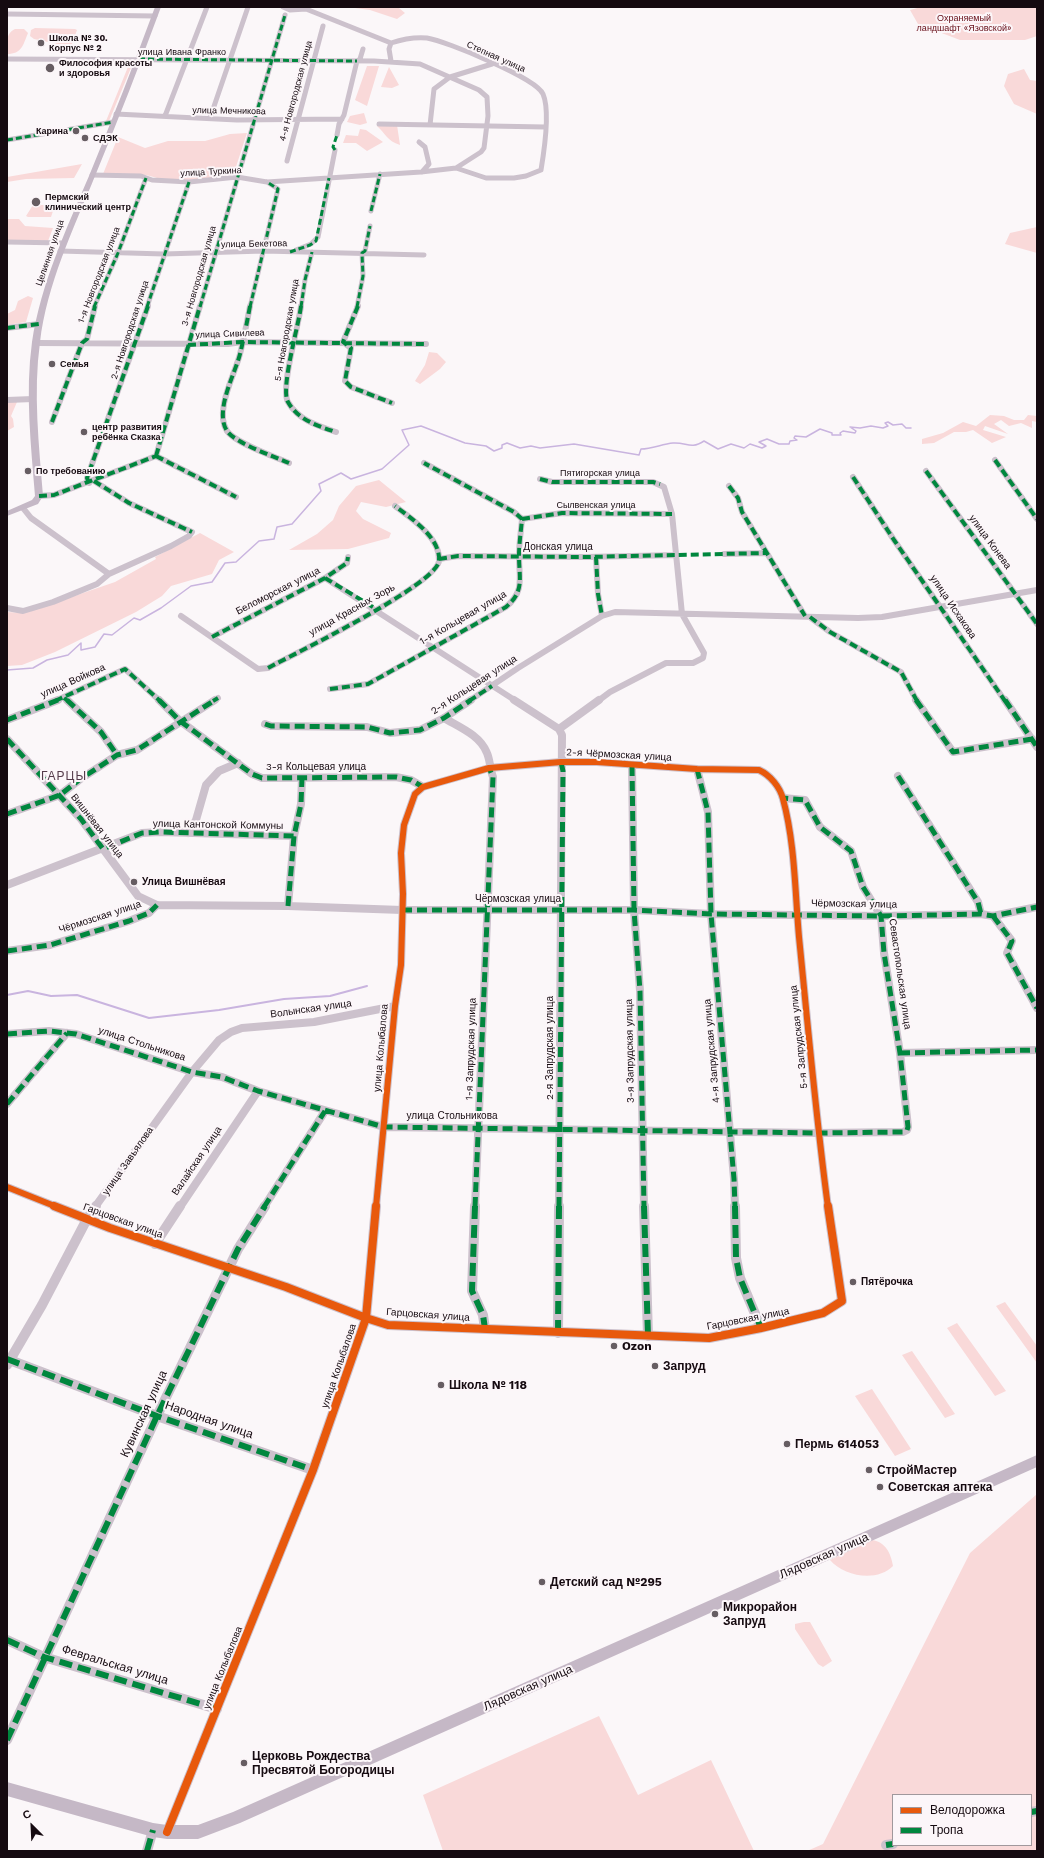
<!DOCTYPE html>
<meta charset="utf-8">
<style>
body{margin:0}
#map{position:relative;width:1044px;height:1858px;overflow:hidden;background:#fbf7f9;font-family:"Work Sans",sans-serif}
canvas{display:block}
.frame{position:absolute;inset:0;border:8px solid #150a10;pointer-events:none}
.legend{position:absolute;left:892px;top:1794px;width:140px;height:52px;box-sizing:border-box;background:#fcf6f9;border:1px solid #a0989c;margin:0;padding:5px 7px;list-style:none;font-size:12px;color:#150a10}
.legend li{display:flex;align-items:center;gap:8px;height:20px}
.legend b{width:20px;border:1px solid #a0989c}
.north{position:absolute;left:12px;top:1806px;width:40px;height:40px;-webkit-text-stroke:3px #fcf6f9;paint-order:stroke;rotate:336deg;font-size:11px;font-weight:700;line-height:16px;text-align:center;color:#150a10}
.north::after{content:'';display:block;margin:auto;width:14px;height:18px;background:#150a10;clip-path:polygon(50% 0,100% 100%,50% 72%,0 100%)}
</style>
<div id="map">
<canvas width="1044" height="1858"></canvas>
<div class="frame"></div>
<ul class="legend">
<li><b style="height:5px;background:#e8590c"></b>Велодорожка</li>
<li><b style="height:5px;background:#00873e"></b>Тропа</li>
</ul>
<div class="north">С</div>
</div>
<script>
const c = document.querySelector('canvas').getContext('2d');
c.lineJoin = 'round';
function paint(path, color) { c.fillStyle = color; c.fill(path, 'evenodd'); }
function strokePath(path, color, width, dash) { c.strokeStyle = color; c.lineWidth = width; c.lineCap = dash ? 'butt' : 'round'; c.setLineDash(dash || []); c.stroke(path); }
function label(font, color, halo, rows, align = 'center') {
  c.font = font + ' "Work Sans",sans-serif'; c.lineWidth = 4; c.setLineDash([]); c.textBaseline = 'middle'; c.strokeStyle = halo; c.fillStyle = color; for (const [text, x, y, turn = 0] of rows) {
    c.save(); c.translate(x, y); c.rotate((+turn || 0) * Math.PI / 180); c.textAlign = isNaN(turn) ? turn : align; if (halo) c.strokeText(text, 0, 0); c.fillText(text, 0, 0); c.restore();
  }
}
const green = new Path2D(`
 M360,7H407L399,8L405,13L397,19L370,10L355,8Z
 M921,7H1037V36L1025,40H960L918,24L910,10Z
 M35,28L75,29L77,30L71,47L34,39L30,36L31,30Z
 M15,29H24L28,33C23,45 22,54 7,54C7,44 5,34 15,29Z
 M130,62L133,63L109,121H106Z
 M367,66H379L367,106L355,100Z
 M389,67L399,85L392,88L381,87Z
 M1024,69L1030,80L1037,81V114L1014,104L1004,86L1008,74Z
 M364,113L367,123L360,125L347,122L350,116Z
 M397,125L400,145C387,141 386,134 377,126Z
 M360,129L366,130L383,142L367,151L356,143H343L346,135L358,136Z
 M247,133L233,176L191,180L161,179L146,175L103,174L118,137L145,148L168,141H205L230,134Z
 M82,164L74,178L26,179L7,182V177Z
 M33,205H55L51,217H28L26,216Z
 M7,219H19L25,226L53,228L48,241H7Z
 M1037,227V253L1005,244L1010,233Z
 M28,296L33,298L26,322L7,325V314L15,310L18,301Z
 M429,352L437,353L446,362L440,369L420,384L415,381L425,365Z
 M7,402H17L11,416L13,419L14,427L7,431Z
 M990,415L1004,416L1014,420H1024L1028,415L1037,416V422L1032,421V428L1021,423L1009,426L1001,420L994,424L1008,434L985,426L983,430L1006,437L992,443L973,430L966,432H954L934,443L922,444V439L943,433L963,422L976,426Z
 M379,480L406,502L386,507L361,502L356,511L363,519L391,533L389,538L348,549L289,550L317,534L333,520L339,506L356,486Z
 M200,533L234,552L219,560L212,574L171,586L162,596L136,612L55,652L22,665L7,666V612L25,613L115,582L156,559L155,557Z
 M1005,1302L1037,1346V1363L996,1306Z
 M957,1323L1006,1391L995,1396L947,1328Z
 M912,1351L955,1414L945,1418L902,1355Z
 M872,1389L911,1449L895,1456L855,1396Z
 M1037,1494V1851H807L823,1844L970,1553ZM893,1795H1031V1845H893Z
 M872,1540C886,1542 891,1554 893,1566C878,1582 844,1577 830,1560Z
 M804,1622H810L832,1661L823,1667L818,1664L795,1629V1624Z
 M599,1716L638,1795L711,1760L754,1851H443L423,1795Z`);
const streamFar1 = new Path2D(`
 M7,670L33,668L47,660L68,655L81,643V650L95,647L104,634L112,635L134,618L140,620L161,608L191,586L212,582L225,563L236,562L259,541L274,539L277,527L292,524L321,491L319,484L341,473L351,479L382,469L409,445L402,430L421,426L465,443L486,446L494,451L502,448V445L507,443L520,448L531,446L540,448L574,444L639,455L641,449C652,449 662,444 673,443C687,442 690,450 704,441L718,449L731,444L744,448L750,444L762,448L766,446L759,442L767,439L779,444H789L790,441L797,440L794,438L795,436L806,437L820,429L832,433V435H841L840,433L843,431L855,433L856,431L850,427L860,428L871,426L883,428L888,426L885,423L888,422L893,425L902,424L906,428H911`);
const stream = new Path2D(`
 M7,995L28,991L51,996L77,995L149,1018L219,1010L284,999L330,996L367,986`);
const minorFar3 = new Path2D(`
 M283,7L290,10L306,9L391,43
 M7,14L155,16
 M391,43L389,49L391,61
 M7,59L374,61L420,64L479,90L487,97L488,116L484,148L481,152L456,168
 M116,114L237,120L342,119
 M165,116L207,7
 M210,118L248,7
 M379,124L545,127
 M430,125L434,89L450,77L492,64
 M337,135L339,124L344,115L357,61L360,59L363,49
 M7,140L113,122
 M419,142L425,147L429,164L422,172
 M287,161L323,26
 M92,175L141,176L152,180L189,182L237,177L267,182L421,172L456,168L486,178H514L526,176L541,170C544,152 550,110 543,94C536,78 446,41 427,38C415,37 403,39 391,43
 M371,211L380,174
 M7,242L64,243
 M296,250L311,244L318,237L335,150
 M60,251L164,254L264,251L424,255
 M94,307L118,253L146,178
 M147,307L189,182
 M200,307L285,15
 M250,307L278,189L267,182
 M301,307L305,280L312,252
 M357,307L363,276L362,253L365,251L370,226`);
const minorFar2 = new Path2D(`
 M250,306C247,322 244,338 240,354C235,374 214,411 227,431C235,443 275,457 289,463
 M301,306C299,324 280,389 288,402C298,420 318,426 336,432
 M358,306L343,342L351,348L345,381L351,387L392,403
 M7,328L39,324
 M36,343L228,344L242,342L426,344
 M7,400L33,399
 M52,422L82,343L87,339L95,306
 M156,456L200,306
 M156,456L236,497
 M995,460L1037,519
 M926,471L1037,624
 M853,477L894,540L1005,701
 M540,479L552,482H653L664,487L672,514L682,614L704,653L703,658L693,663H666L610,692L598,701
 M89,483L87,478L148,306
 M729,486L738,498L742,512L805,616
 M39,496L54,495L156,456
 M23,508L31,518L109,574
 M522,519L562,513L672,514
 M724,554L766,553
 M596,557L598,594L602,616
 M439,559L458,556L586,557L677,555
 M325,578L516,701
 M7,608L23,611L53,602L97,584L109,574L171,546L189,536L192,532L129,503L94,481
 M181,616L258,669L268,668C294,654 436,585 439,561C441,538 411,518 395,506
 M811,618L830,632L901,672L917,701
 M212,637L325,578L347,563L348,557
 M330,689L368,684L506,607C525,591 519,578 519,556C519,544 521,531 522,519L514,512L424,463
 M64,698L68,701
 M55,701L125,669L160,701
 M213,701L218,698
 M469,701L518,668L602,616L615,612L858,618L882,617L1037,590`);
const minorFar1 = new Path2D(`
 M67,700L101,732L117,755
 M159,700L180,721L252,774L262,778L396,777L411,780L423,787
 M514,700L559,729L562,735L559,1207
 M916,700L953,752L1032,739
 M1005,700L1037,747
 M444,718C459,727 480,735 487,753C490,760 490,769 493,777L475,1207
 M7,720L58,700
 M265,724L271,726L367,727L390,733L420,730L444,718L471,700
 M559,729L599,700
 M7,739L81,819L138,896L157,905L288,906L402,910H634L711,914L881,916L981,914L993,916L1037,907
 M632,766L634,910L640,991L644,1207
 M697,769L708,812L711,914L734,1179L735,1207
 M898,776L978,902L981,914
 M7,814L60,795L79,780L117,755L137,750L215,700
 M188,833L196,820L206,785L219,771L238,763
 M7,885L142,833L160,832L294,836
 M288,906L294,836L301,804L302,778
 M993,916L1012,941L1007,953L1037,1008
 M7,951L50,945L129,921L149,913L157,905
 M7,1034L49,1031L76,1034L192,1072L222,1077L258,1091L384,1127L818,1133L903,1132L907,1130L908,1127L900,1053L884,953L881,916L863,887L851,851L820,827L805,800L783,798
 M900,1053L1037,1050
 M7,1104L67,1033
 M7,1187L57,1207
 M95,1207L192,1072L219,1040L231,1032L242,1028L314,1022L395,1006
 M180,1207L258,1091
 M264,1207L325,1111
 M376,1207L395,1006L401,965L403,894L401,853L404,825L415,794L423,787L489,768L561,762H597L697,769L759,770C770,775 780,787 783,799C795,843 795,892 799,937C808,1027 816,1118 828,1207`);
const minor = new Path2D(`
 M54,1206L110,1228L286,1287L366,1318
 M475,1206L472,1291L483,1315L485,1329
 M644,1206L648,1336
 M735,1206L736,1258L740,1278L761,1328
 M155,1244L180,1206
 M366,1318L388,1325L709,1338L761,1328L823,1313L842,1301L828,1206
 M366,1318L376,1206
 M558,1333L559,1206
 M7,1359L157,1416L313,1470
 M7,1365L42,1305L87,1219L96,1206
 M7,1640L44,1657L217,1709
 M7,1740L157,1416L238,1249L265,1206
 M1031,1812L1037,1811
 M167,1832L313,1470L366,1318
 M886,1845L893,1844
 M147,1851L153,1830`);
const major = new Path2D(`
 M155,7H161C140,64 118,120 95,176C73,230 47,284 40,342C33,393 39,445 43,496L38,504L7,516V511L32,500L35,496C31,445 25,393 32,342C41,283 66,230 89,176C112,120 134,64 155,7Z
 M1037,1455V1467L240,1823L198,1839H167L153,1837L7,1796V1782L153,1823L167,1825H198L233,1812Z`);
const quietFar3 = new Path2D(`
 M139,59L357,61
 M7,140L113,122
 M335,150L333,147L337,135
 M371,211L380,174
 M290,252L310,245L316,241L329,178
 M94,307L118,253L146,178
 M147,307L189,182
 M200,307L285,15
 M250,307L278,189L267,182
 M301,307L305,280L312,252
 M357,307L363,276L362,253L365,251L370,226`);
const quietFar2 = new Path2D(`
 M250,306C247,322 244,338 240,354C235,374 214,411 227,431C235,443 275,457 289,463
 M301,306C299,324 280,389 288,402C298,420 318,426 336,432
 M358,306L343,342L351,348L345,381L351,387L392,403
 M7,328L39,324
 M188,345L242,342L426,344
 M52,422L82,343L87,339L95,306
 M156,456L200,306
 M156,456L236,497
 M995,460L1037,519
 M926,471L1037,624
 M853,477L894,540L1005,701
 M540,479L552,482H653L660,484
 M94,481L129,503L192,532
 M89,483L87,478L148,306
 M729,486L738,498L742,512L805,616
 M39,496L54,495L156,456
 M522,519L562,513L672,514
 M596,557L598,594L602,616
 M439,559L458,556L586,557L766,553
 M325,578L378,610
 M810,617L830,632L901,672L917,701
 M212,637L325,578L347,563L348,557
 M268,668C294,654 436,585 439,561C441,538 411,518 395,506
 M330,689L368,684L506,607C525,591 519,578 519,556C519,544 521,531 522,519L514,512L424,463
 M64,698L68,701
 M55,701L125,669L160,701
 M213,701L218,698
 M469,701L492,686`);
const quietFar1 = new Path2D(`
 M67,700L101,732L117,755
 M159,700L180,721L252,774L262,778L396,777L411,780L423,787
 M916,700L953,752L1032,739
 M1005,700L1037,747
 M7,720L58,700
 M265,724L271,726L367,727L390,733L420,730L444,718L471,700
 M7,739L81,819L103,849L142,833L160,832L294,836
 M632,766L634,910L640,991L644,1207
 M697,769L708,812L711,914L734,1179L735,1207
 M898,776L978,902L981,914
 M7,814L60,795L79,780L117,755L137,750L215,700
 M288,906L294,836L301,804L302,778
 M402,910H634L711,914L881,916L981,914L993,916L1037,907
 M993,916L1012,941L1007,953L1037,1008
 M7,951L50,945L129,921L149,913L157,905
 M7,1034L49,1031L76,1034L192,1072L222,1077L258,1091L384,1127L818,1133L903,1132L907,1130L908,1127L900,1053L884,953L881,916L863,887L851,851L820,827L805,800L783,798
 M900,1053L1037,1050
 M7,1104L67,1033
 M264,1207L325,1111
 M475,1207L493,777L489,768
 M559,1207L563,771L561,762H564`);
const quiet = new Path2D(`
 M475,1206L472,1291L483,1315L485,1329
 M644,1206L648,1336
 M735,1206L736,1258L740,1278L761,1328
 M558,1333L559,1206
 M7,1359L157,1416L313,1470
 M7,1640L44,1657L217,1709
 M7,1740L157,1416L238,1249L265,1206
 M1031,1812L1037,1811
 M886,1845L893,1844
 M147,1851L153,1830`);
const cyclewayFar1 = new Path2D(`
 M7,1187L57,1207
 M376,1207L395,1006L401,965L403,894L401,853L404,825L415,794L423,787L489,768L561,762H597L697,769L759,770C770,775 780,787 783,799C795,843 795,892 799,937C808,1027 816,1118 828,1207`);
const cycleway = new Path2D(`
 M54,1206L110,1228L286,1287L366,1318
 M366,1318L388,1325L709,1338L761,1328L823,1313L842,1301L828,1206
 M366,1318L376,1206
 M167,1832L313,1470L366,1318`);
const markers = [
 [41,43,4,"#665d62"],
 [50,68,5,"#665d62"],
 [76,131,4,"#665d62"],
 [85,138,4,"#665d62"],
 [36,202,5,"#665d62"],
 [52,364,4,"#665d62"],
 [84,432,4,"#665d62"],
 [28,471,4,"#665d62"],
 [134,882,4,"#665d62"],
 [853,1282,4,"#665d62"],
 [614,1346,4,"#665d62"],
 [655,1366,4,"#665d62"],
 [441,1385,4,"#665d62"],
 [787,1444,4,"#665d62"],
 [869,1470,4,"#665d62"],
 [880,1487,4,"#665d62"],
 [542,1582,4,"#665d62"],
 [715,1614,4,"#665d62"],
 [244,1763,4,"#665d62"]
];
const farParknames = [
 ["Охраняемый",964,18],
 ["ландшафт «Язовской»",964,28]
];
const farPoinames = [
 ["Школа № 30.",49,38],
 ["Корпус № 2",49,48],
 ["Философия красоты",59,63],
 ["и здоровья",59,73],
 ["Карина",68,131,"right"],
 ["СДЭК",93,138],
 ["Пермский",45,197],
 ["клинический центр",45,207],
 ["Семья",60,364],
 ["центр развития",92,427],
 ["ребёнка Сказка",92,437],
 ["По требованию",36,471]
];
const farStreetnames = [
 ["улица Ивана Франко",182,52],
 ["Степная улица",496,57,24],
 ["4-я Новгородская улица",296,91,-75],
 ["улица Мечникова",229,111,1],
 ["улица Туркина",211,172,-3],
 ["улица Бекетова",254,244,-1],
 ["Целинная улица",50,253,-71],
 ["1-я Новгородская улица",99,275,-69],
 ["3-я Новгородская улица",199,276,-74],
 ["2-я Новгородская улица",130,330,-72],
 ["5-я Новгородская улица",287,330,-80],
 ["улица Сивилева",230,334,-2],
 ["Пятигорская улица",600,473],
 ["Сылвенская улица",596,505]
];
const streetNames = [
 ["улица Конева",990,542,54],
 ["Донская улица",558,547],
 ["Беломорская улица",278,591,-27],
 ["улица Исхакова",953,607,56],
 ["улица Красных Зорь",352,610,-29],
 ["1-я Кольцевая улица",463,618,-30],
 ["улица Войкова",73,681,-24],
 ["2-я Кольцевая улица",474,685,-33],
 ["2-я Чёрмозская улица",619,755,3],
 ["3-я Кольцевая улица",316,767],
 ["улица Кантонской Коммуны",218,825,1],
 ["Вишнёвая улица",97,826,52],
 ["Чёрмозская улица",518,899],
 ["Чёрмозская улица",854,904,1],
 ["Чёрмозская улица",100,917,-18],
 ["Севастопольская улица",900,974,82],
 ["Волынская улица",311,1009,-8],
 ["5-я Запрудская улица",799,1037,-96],
 ["улица Стольникова",142,1044,18],
 ["улица Колыбалова",381,1048,-85],
 ["2-я Запрудская улица",550,1048,-90],
 ["1-я Запрудская улица",471,1049,-88],
 ["3-я Запрудская улица",630,1051,-91],
 ["4-я Запрудская улица",712,1051,-95],
 ["улица Стольникова",452,1116],
 ["улица Завьялова",128,1161,-55],
 ["Валайская улица",197,1161,-56],
 ["Гарцовская улица",123,1221,20],
 ["Гарцовская улица",428,1315,4],
 ["Гарцовская улица",748,1319,-11],
 ["улица Колыбалова",339,1366,-71],
 ["улица Колыбалова",223,1668,-68]
];
const poiNames = [
 ["Улица Вишнёвая",142,882],
 ["Пятёрочка",861,1282]
];
const quarterNames = [
 ["ГАРЦЫ",64,776]
];
const nearPoinames = [
 ["Ozon",622,1346],
 ["Запруд",663,1366],
 ["Школа № 118",449,1385],
 ["Пермь 614053",795,1444],
 ["СтройМастер",877,1470],
 ["Советская аптека",888,1487],
 ["Детский сад №295",550,1582],
 ["Микрорайон",723,1607],
 ["Запруд",723,1621],
 ["Церковь Рождества",252,1756],
 ["Пресвятой Богородицы",252,1770]
];
const nearStreetnames = [
 ["Кувинская улица",144,1414,-65],
 ["Народная улица",209,1420,19],
 ["Лядовская улица",824,1556,-24],
 ["Февральская улица",115,1665,17],
 ["Лядовская улица",528,1688,-24]
];
paint(green, '#f9d9d9');
strokePath(streamFar1, '#c9b4df', 1.5);
strokePath(stream, '#c9b4df', 2);
strokePath(minorFar3, '#ccc1cc', 5);
strokePath(minorFar2, '#ccc1cc', 6);
strokePath(minorFar1, '#ccc1cc', 8);
strokePath(minor, '#ccc1cc', 10);
paint(major, '#c5b8c6');
strokePath(quietFar3, '#00873e', 3, [6, 3]);
strokePath(quietFar2, '#00873e', 4, [8, 4]);
strokePath(quietFar1, '#00873e', 5, [10, 5]);
strokePath(quiet, '#00873e', 6, [13, 6]);
strokePath(cyclewayFar1, '#e8590c', 6);
strokePath(cycleway, '#e8590c', 8);
for (const [x, y, r, color] of markers) { const dot = new Path2D(); dot.arc(x, y, r, 0, 2 * Math.PI); c.fillStyle = color; c.fill(dot); strokePath(dot, '#fcf6f9', 1.5); }
label('9px', '#650c16', '#fcf6f9', farParknames);
label('bold 9px', '#150a10', '#fcf6f9', farPoinames, 'left');
label('9px', '#150a10', '#fcf6f9', farStreetnames);
label('10px', '#150a10', '#fcf6f9', streetNames);
label('bold 10px', '#150a10', '#fcf6f9', poiNames, 'left');
c.letterSpacing = '1px';
label('12px', '#553b4a', '#fcf6f9', quarterNames);
c.letterSpacing = '0px';
label('bold 12px', '#150a10', '#fcf6f9', nearPoinames, 'left');
label('12px', '#150a10', '#fcf6f9', nearStreetnames);
</script>
